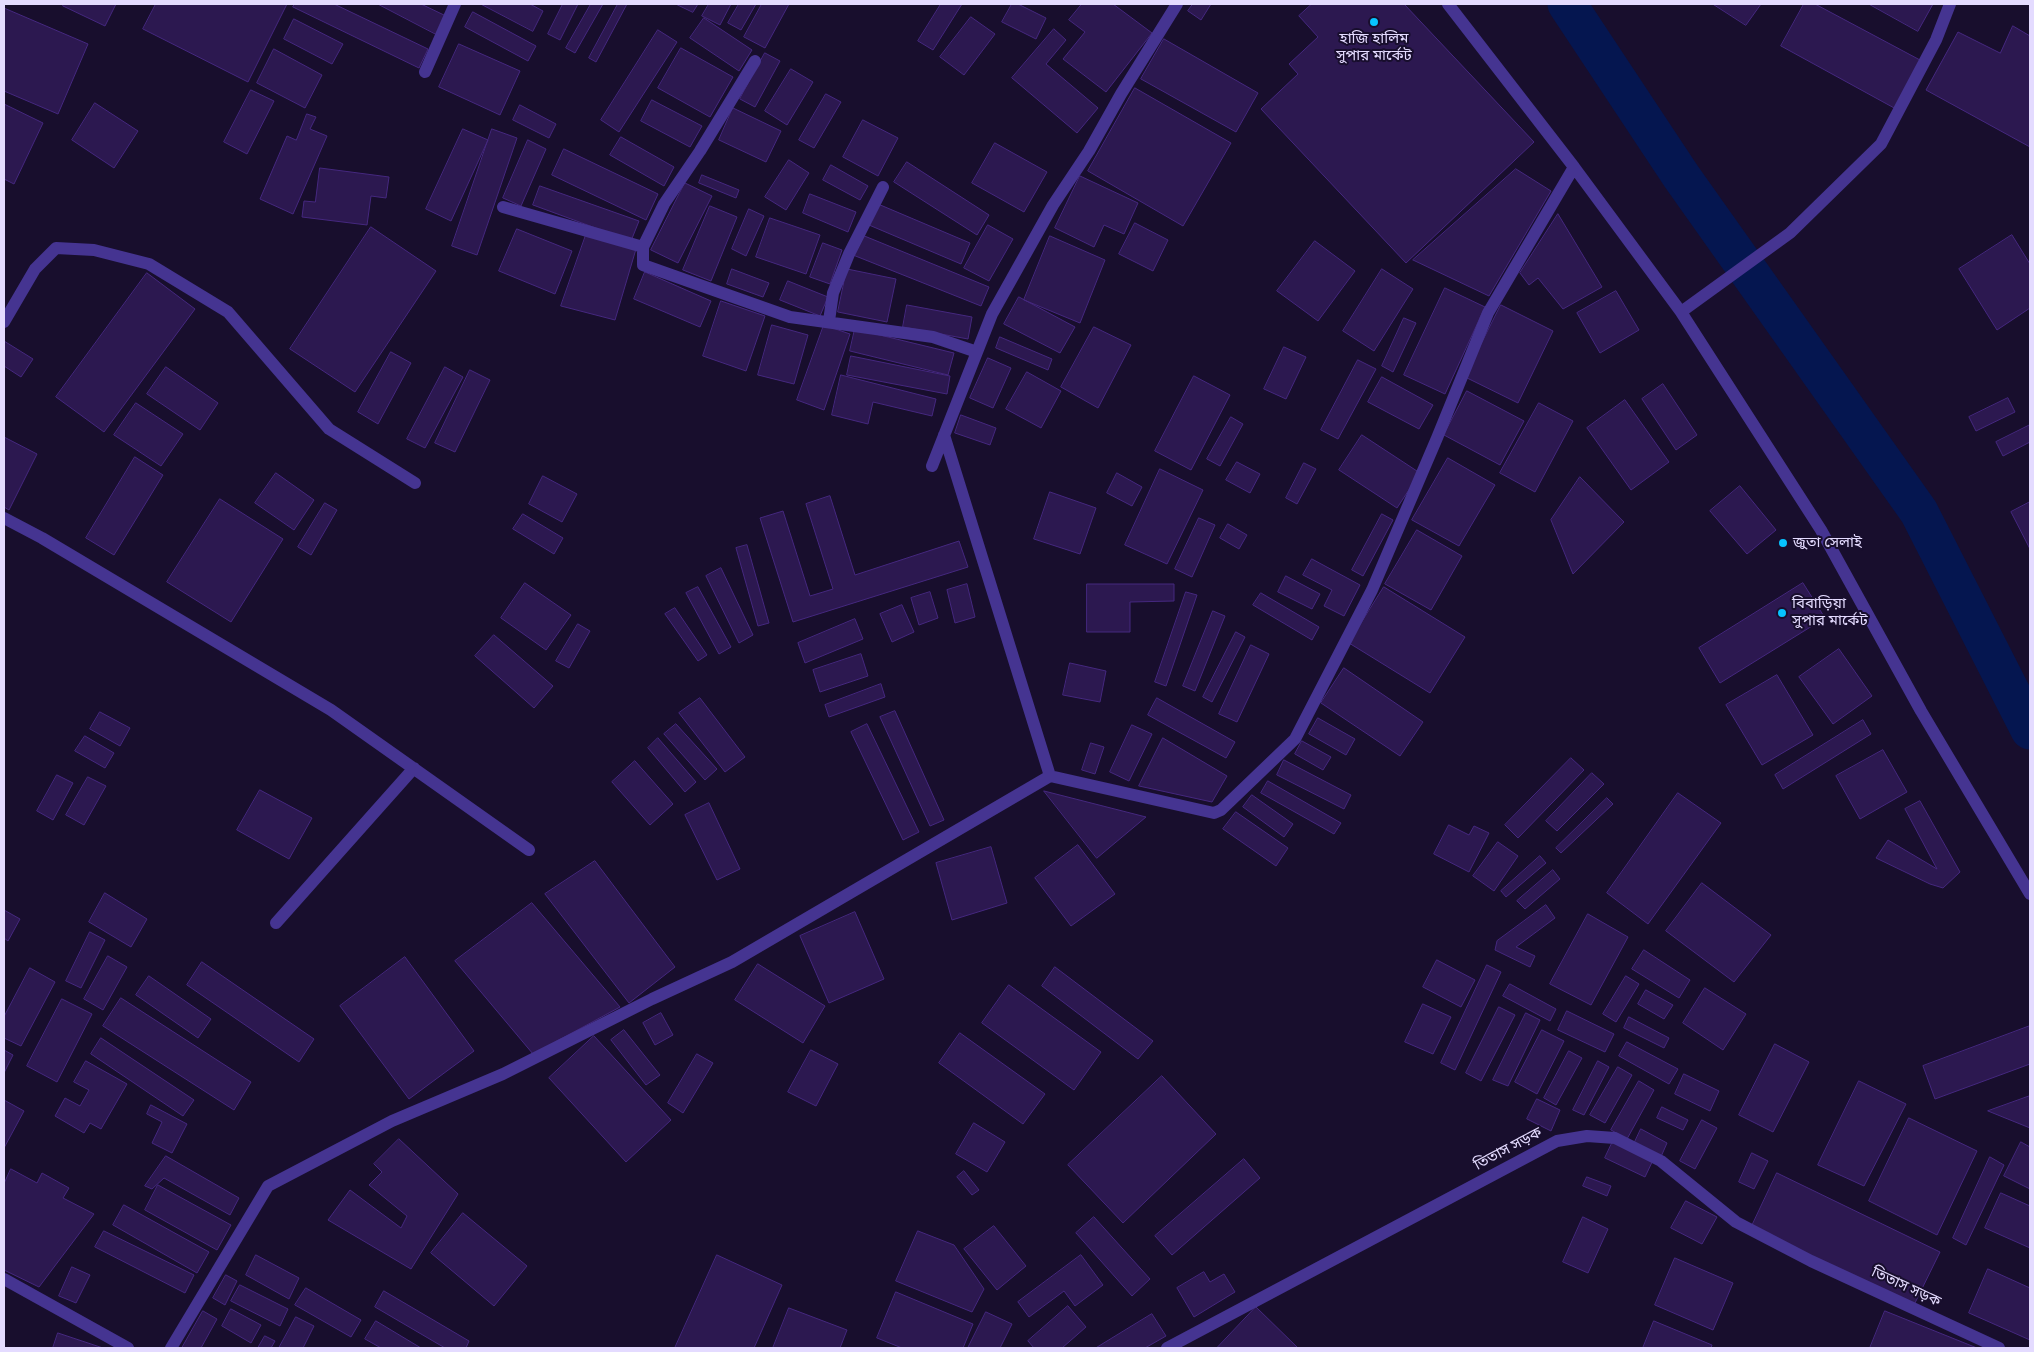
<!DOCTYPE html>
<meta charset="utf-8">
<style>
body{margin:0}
#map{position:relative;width:2034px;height:1352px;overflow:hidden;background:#180e2d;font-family:Figtree,sans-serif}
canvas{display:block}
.frame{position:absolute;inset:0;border:5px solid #e4dbff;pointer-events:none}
</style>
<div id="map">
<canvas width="2034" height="1352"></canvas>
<div class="frame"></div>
</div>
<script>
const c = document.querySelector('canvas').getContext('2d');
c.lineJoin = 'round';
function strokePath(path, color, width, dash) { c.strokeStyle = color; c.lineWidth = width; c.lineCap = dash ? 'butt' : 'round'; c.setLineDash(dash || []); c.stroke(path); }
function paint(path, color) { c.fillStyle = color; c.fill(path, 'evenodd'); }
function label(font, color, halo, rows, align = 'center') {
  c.font = font + ' Figtree,"Noto Sans Bengali",sans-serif'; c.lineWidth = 4; c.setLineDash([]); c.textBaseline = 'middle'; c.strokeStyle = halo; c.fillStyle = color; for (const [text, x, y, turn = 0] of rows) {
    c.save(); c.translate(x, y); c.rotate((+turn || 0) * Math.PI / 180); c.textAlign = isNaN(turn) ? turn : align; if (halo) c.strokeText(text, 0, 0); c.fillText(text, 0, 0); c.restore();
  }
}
const canal = new Path2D(`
 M1567,4L1681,176L1919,512L2030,730`);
const building = new Path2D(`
 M64,4H116L105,26L63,6Z
 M156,4H287L248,82L143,29Z
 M295,4H334L428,49L419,68L293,7Z
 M378,4H421L446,16L436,34Z
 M481,4H530L543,11L533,31Z
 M563,4H578L560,40L548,34Z
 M591,4H603L575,53L566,48Z
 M618,4H627L596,62L589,58Z
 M676,4H698L693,12Z
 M709,4H731L720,25L702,16Z
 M739,4H756L741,30L728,23Z
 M762,4H789L765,48L744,37Z
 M941,4H962L933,50L918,41Z
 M1012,4H1018L1046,18L1036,39L1002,22Z
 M1082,4H1113L1152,33L1106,92L1063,59L1085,32L1069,20Z
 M1193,4H1211L1201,20L1188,11Z
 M1312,4H1404L1534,142L1406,263L1261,109L1298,74L1289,64L1318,37L1299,16Z
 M1713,4H1761L1746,25Z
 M1804,4H1815L1920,60L1896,109L1781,46Z
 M1869,4H1933L1918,31Z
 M4,8L88,44L58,114L4,91Z
 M473,12L536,46L528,61L465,27Z
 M971,17L995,34L964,75L940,57Z
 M704,18L752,50L739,71L690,38Z
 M294,19L343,44L332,64L284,39Z
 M2013,26L2030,36V147L1926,90L1958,32L2000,53Z
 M1054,29L1066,40L1046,64L1098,108L1077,133L1012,78Z
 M658,30L677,42L619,132L601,120Z
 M1164,39L1258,93L1236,132L1141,79Z
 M459,44L520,71L500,115L439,87Z
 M681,48L733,77L710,117L658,88Z
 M274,49L322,75L305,108L257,83Z
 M765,53L780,61L755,107L740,99Z
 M791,69L813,82L787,125L765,111Z
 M1135,88L1231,143L1183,226L1088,171Z
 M251,90L274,101L247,154L224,142Z
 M826,94L841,102L814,148L799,140Z
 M652,100L702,126L690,147L641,121Z
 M95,103L138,131L114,168L72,140Z
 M4,104L43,123L14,184L4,179Z
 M520,105L556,124L549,138L513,120Z
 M733,108L781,131L766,162L719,140Z
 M307,114L316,117L310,129L327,136L293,214L260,199L287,136L296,140Z
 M863,120L898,138L878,176L843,157Z
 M463,129L488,140L451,221L426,209Z
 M492,129L517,138L477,255L452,246Z
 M621,137L674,167L664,186L610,155Z
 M528,140L546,149L521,206L503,198Z
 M995,143L1047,172L1024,212L972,183Z
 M564,149L658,194L646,220L552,175Z
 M789,160L809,173L786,210L765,197Z
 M907,162L989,215L977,235L894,182Z
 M831,165L868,186L860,200L823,180Z
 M320,168L389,177L386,198L371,196L367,225L302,217L304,201L315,202Z
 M1516,169L1551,191L1489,296L1413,260Z
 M702,175L739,190L736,198L699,183Z
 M1080,176L1138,203L1124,234L1104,225L1094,247L1055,228Z
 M685,183L712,196L678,263L651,250Z
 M540,186L639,221L631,241L533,205Z
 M810,194L856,212L848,232L803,213Z
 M878,204L970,243L961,264L869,225Z
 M710,206L737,217L711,281L683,270Z
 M749,209L764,216L746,256L732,249Z
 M1558,214L1602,287L1563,309L1538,278L1529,285L1520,273Z
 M770,218L820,235L806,274L756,257Z
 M1135,223L1168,240L1153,271L1119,254Z
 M988,225L1013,239L989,281L964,268Z
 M371,227L436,271L355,392L290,349Z
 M517,229L572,251L555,294L499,271Z
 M586,235L636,249L615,320L561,306Z
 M862,235L989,287L981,306L853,255Z
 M2012,235L2030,264V308L1997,330L1959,269Z
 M1050,236L1105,260L1080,323L1024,300Z
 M1315,241L1355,271L1318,321L1277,291Z
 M823,243L842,250L830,284L810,277Z
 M732,269L769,283L763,297L727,284Z
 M847,269L896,279L887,322L838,312Z
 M1382,269L1413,289L1374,351L1343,331Z
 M645,272L711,301L700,327L634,299Z
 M147,273L195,309L104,432L56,397Z
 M788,281L828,297L820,316L780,300Z
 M1445,288L1485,307L1445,394L1404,375Z
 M1616,291L1639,330L1600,353L1577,313Z
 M1019,297L1075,327L1060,353L1004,324Z
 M721,301L765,316L746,371L703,356Z
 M907,305L972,317L968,339L903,327Z
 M1501,305L1553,331L1518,403L1465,377Z
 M1404,318L1416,323L1393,372L1382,366Z
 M772,325L808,335L794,384L758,375Z
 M824,325L850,334L824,410L797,400Z
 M1094,327L1131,345L1098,408L1061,387Z
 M855,329L954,353L948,375L850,351Z
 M1000,337L1052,359L1048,370L996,348Z
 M4,341L33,359L21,377L4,366Z
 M1284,347L1306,357L1286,399L1264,389Z
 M391,352L411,363L378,424L358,412Z
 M851,356L950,376L947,394L847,375Z
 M988,358L1011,368L993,408L970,398Z
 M1358,360L1376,369L1338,439L1321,430Z
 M166,367L218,403L200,430L147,394Z
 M445,367L463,377L425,448L407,439Z
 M470,370L490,380L455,452L435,443Z
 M1027,372L1061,391L1041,428L1006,409Z
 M841,375L936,399L932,416L873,402L868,424L832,415Z
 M1194,376L1230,395L1191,470L1155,451Z
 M1382,377L1433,405L1419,429L1368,402Z
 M1663,384L1697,435L1676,450L1642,399Z
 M1467,391L1524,421L1500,465L1444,435Z
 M2008,398L2015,412L1976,431L1969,417Z
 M1625,400L1669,462L1631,490L1587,428Z
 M136,403L183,434L161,466L114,435Z
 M1539,403L1573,421L1535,492L1500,473Z
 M961,415L996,428L990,445L955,433Z
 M1231,417L1243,424L1220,466L1207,459Z
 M2030,425V442L2003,456L1996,442Z
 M1362,435L1420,473L1397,508L1339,470Z
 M4,437L37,454L9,510L4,507Z
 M135,457L163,475L114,555L86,538Z
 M1448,458L1495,485L1459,546L1412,520Z
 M1237,462L1260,474L1250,493L1226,480Z
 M1304,463L1316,469L1297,504L1286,498Z
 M1160,469L1203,490L1167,564L1125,545Z
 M276,473L314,500L294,530L255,503Z
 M1117,473L1142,487L1132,506L1107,493Z
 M543,476L577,494L562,522L529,504Z
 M1580,477L1624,522L1573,574L1551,520Z
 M1740,486L1776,530L1747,554L1710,511Z
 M1050,492L1096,508L1080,554L1034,539Z
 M830,496L855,575L959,541L968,567L793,622L760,518L783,511L810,596L833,589L806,504Z
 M220,499L283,539L231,622L167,582Z
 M2030,502V549L2011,512Z
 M325,503L337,510L311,555L298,547Z
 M523,514L563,538L554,554L513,529Z
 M1382,514L1393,520L1363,576L1352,570Z
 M1199,518L1215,525L1192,577L1175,569Z
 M1228,524L1247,535L1239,549L1220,538Z
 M1417,530L1462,556L1431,610L1385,584Z
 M747,545L769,623L758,626L736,548Z
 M1312,559L1360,585L1344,616L1324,606L1332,590L1303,575Z
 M721,568L753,635L739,643L706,576Z
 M1286,576L1320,594L1312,609L1278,592Z
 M525,583L571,615L546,650L501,618Z
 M1803,583L1825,618L1720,683L1699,648Z
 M967,584L975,617L955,623L947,590Z
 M1087,584H1174V601L1130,602V632H1087Z
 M698,587L731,647L719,654L686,593Z
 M1384,587L1465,637L1430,693L1349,643Z
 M930,592L938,618L919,625L911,598Z
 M1186,592L1197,595L1166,686L1155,682Z
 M1261,593L1319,627L1312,640L1253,605Z
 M902,605L914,632L892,642L880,614Z
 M675,608L707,655L698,661L665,614Z
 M1213,611L1225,616L1195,691L1183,686Z
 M855,619L863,639L805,663L798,643Z
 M578,624L590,631L569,668L556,661Z
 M1236,632L1245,637L1212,702L1203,697Z
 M494,635L553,686L534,708L475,656Z
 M1251,645L1269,654L1237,722L1219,714Z
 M1839,649L1872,696L1833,724L1799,677Z
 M861,654L868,676L820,692L813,670Z
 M1070,663L1106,671L1100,702L1063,695Z
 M1344,668L1423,722L1400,756L1321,703Z
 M1777,675L1813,735L1762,765L1726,705Z
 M881,684L885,697L829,717L825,705Z
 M700,698L745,757L725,772L679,713Z
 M1157,698L1235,742L1226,758L1148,715Z
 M895,711L944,820L930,826L880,717Z
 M100,712L130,728L120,746L90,729Z
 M1318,718L1355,739L1346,755L1309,734Z
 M1863,720L1871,734L1783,789L1775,775Z
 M676,724L717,769L705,780L664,734Z
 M867,724L919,832L903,840L851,732Z
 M1132,725L1152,734L1129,781L1110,772Z
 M85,736L114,753L105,768L75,751Z
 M658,738L696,782L685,792L648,748Z
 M1163,738L1227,776L1212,802L1139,786Z
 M1302,741L1331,757L1323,770L1295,754Z
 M1091,743L1104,747L1095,774L1082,770Z
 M1883,750L1907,792L1860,819L1836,776Z
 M1571,758L1584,770L1518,838L1505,825Z
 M1284,760L1351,795L1344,809L1277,775Z
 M635,761L673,804L650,825L612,782Z
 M1592,773L1604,784L1557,831L1546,821Z
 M57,775L73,783L53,820L37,811Z
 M88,777L106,786L84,825L66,815Z
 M1268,781L1341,823L1334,834L1261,793Z
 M260,790L312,818L289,859L237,830Z
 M1044,791L1146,817L1097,858Z
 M1678,793L1721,823L1648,924L1607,893Z
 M1252,795L1293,824L1284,837L1243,807Z
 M1607,798L1613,804L1561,853L1556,848Z
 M1920,801L1960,872L1943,888L1930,884L1876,858L1888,840L1937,869L1905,809Z
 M709,803L740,869L717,880L685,815Z
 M1236,812L1288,848L1276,866L1223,829Z
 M1449,825L1469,835L1474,826L1489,833L1469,872L1434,854Z
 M1498,842L1518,856L1494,891L1473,876Z
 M1078,845L1115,894L1071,926L1035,878Z
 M991,847L1007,903L952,920L936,863Z
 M1540,856L1546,863L1506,897L1501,891Z
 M595,861L675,967L629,1003L545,894Z
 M1553,870L1560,879L1525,909L1517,901Z
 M1702,883L1771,935L1734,982L1666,931Z
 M105,893L147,919L131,947L89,922Z
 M532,903L620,1007L533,1054L455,961Z
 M1546,905L1555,918L1516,947L1535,956L1530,967L1495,950L1497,941Z
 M4,910L20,919L8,941L4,938Z
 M855,912L884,979L829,1003L800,936Z
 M1588,914L1628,937L1591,1005L1550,984Z
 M90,932L105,940L81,988L66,981Z
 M1644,950L1690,980L1679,998L1632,969Z
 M108,956L127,967L103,1010L84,999Z
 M405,957L474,1051L409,1099L340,1006Z
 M1437,960L1475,980L1461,1007L1423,987Z
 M202,962L314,1039L299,1062L187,985Z
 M758,964L825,1006L803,1043L735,1000Z
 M1487,965L1501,972L1455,1070L1441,1063Z
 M1055,967L1153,1041L1138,1059L1042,986Z
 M30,968L55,982L21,1046L4,1038V1017Z
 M149,976L211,1019L198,1038L136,995Z
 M1626,976L1639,984L1616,1022L1603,1014Z
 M1510,984L1556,1009L1550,1021L1503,996Z
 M1009,985L1101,1052L1074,1090L982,1023Z
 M1705,988L1746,1014L1723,1050L1683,1023Z
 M1646,990L1673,1005L1664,1019L1638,1004Z
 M121,998L251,1082L234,1110L103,1026Z
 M62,999L92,1014L57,1082L27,1066Z
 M1423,1004L1451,1017L1433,1054L1405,1042Z
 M1499,1007L1515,1015L1481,1081L1466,1073Z
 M1567,1011L1614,1034L1605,1052L1558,1030Z
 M661,1013L673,1035L655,1045L643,1023Z
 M1526,1013L1540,1020L1508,1086L1493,1080Z
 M1629,1017L1669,1038L1664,1048L1624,1028Z
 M2030,1026V1064L1935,1099L1923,1066Z
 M624,1030L660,1075L646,1085L611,1040Z
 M1542,1030L1564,1041L1537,1094L1515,1082Z
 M960,1033L1045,1094L1023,1124L939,1063Z
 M594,1036L671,1120L626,1162L549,1078Z
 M101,1038L194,1100L183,1116L91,1054Z
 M1627,1042L1678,1069L1669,1084L1619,1056Z
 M1775,1044L1809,1062L1773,1132L1739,1115Z
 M4,1050L13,1055L4,1073Z
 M811,1050L838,1064L816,1106L788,1092Z
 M1569,1051L1582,1058L1556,1105L1544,1098Z
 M697,1054L713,1063L683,1113L668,1103Z
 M86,1061L127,1084L101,1129L90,1123L84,1133L55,1116L65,1098L80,1106L89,1090L74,1082Z
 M1598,1061L1609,1067L1584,1115L1573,1110Z
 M1618,1067L1632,1075L1605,1123L1590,1115Z
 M1684,1074L1719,1091L1710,1111L1675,1094Z
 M1162,1076L1216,1134L1123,1223L1068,1165Z
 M1639,1081L1654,1090L1627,1139L1611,1130Z
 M1859,1081L1906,1104L1864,1186L1818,1165Z
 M2030,1096V1128L1988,1111Z
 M1537,1099L1560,1110L1551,1131L1527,1119Z
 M4,1100L24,1111L4,1148Z
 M151,1105L187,1124L172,1153L152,1143L162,1122L147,1114Z
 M1662,1107L1688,1120L1683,1130L1657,1118Z
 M1909,1118L1977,1151L1937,1235L1869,1201Z
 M1702,1120L1717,1128L1695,1169L1680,1161Z
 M974,1123L1005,1142L987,1172L956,1154Z
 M1641,1129L1667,1143L1660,1159L1633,1146Z
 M399,1139L458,1194L411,1269L328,1220L350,1190L401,1228L407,1216L369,1185L382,1172L374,1164Z
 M1614,1139L1654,1158L1645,1177L1605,1158Z
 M2021,1142L2030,1147V1189L2004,1176Z
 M1752,1153L1768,1161L1754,1189L1739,1182Z
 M166,1156L239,1198L230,1215L164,1178L152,1189L145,1186Z
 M1990,1157L2004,1165L1966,1245L1953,1238Z
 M1244,1159L1260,1178L1172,1255L1155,1236Z
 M11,1169L37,1183L42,1173L69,1188L63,1198L94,1214L39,1287L4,1270V1184Z
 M964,1171L979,1190L972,1195L957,1177Z
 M1777,1173L1940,1252L1913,1307L1751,1228Z
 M1587,1177L1611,1186L1607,1196L1583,1186Z
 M158,1185L231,1225L217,1250L145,1210Z
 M2001,1193L2030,1206V1248L1985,1228Z
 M1686,1201L1717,1217L1702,1244L1671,1228Z
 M124,1205L209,1252L197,1273L113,1225Z
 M463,1213L527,1266L494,1306L431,1253Z
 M1094,1217L1150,1279L1132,1296L1076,1233Z
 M1583,1217L1608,1229L1588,1273L1563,1262Z
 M994,1226L1026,1266L997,1290L964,1249Z
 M104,1231L194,1275L185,1293L95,1247Z
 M918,1231L954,1245L984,1289L972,1312L896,1281Z
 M256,1255L299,1278L289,1299L246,1275Z
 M717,1255L782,1285L754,1348H675Z
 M1081,1255L1103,1285L1075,1306L1064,1291L1029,1317L1018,1302Z
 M1675,1258L1733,1283L1713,1330L1655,1305Z
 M72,1267L90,1275L76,1303L59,1296Z
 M1988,1269L2030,1288V1340L1969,1313Z
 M1204,1272L1210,1282L1224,1274L1235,1292L1194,1317L1177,1288Z
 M226,1275L237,1281L225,1305L213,1298Z
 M240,1285L288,1309L280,1326L231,1301Z
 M306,1288L361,1320L351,1337L295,1305Z
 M384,1291L469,1341L466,1348H445L375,1307Z
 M896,1292L973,1324L963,1348H902L877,1338Z
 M1068,1306L1086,1327L1062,1348H1034L1028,1341Z
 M1256,1307L1298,1348H1217Z
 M789,1308L847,1330L840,1348H773Z
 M231,1309L261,1325L251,1343L222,1326Z
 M203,1311L217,1319L201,1348H182Z
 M1885,1311L1977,1348H1870Z
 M986,1312L1012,1324L1000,1348H968Z
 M1152,1314L1166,1336L1145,1348H1096Z
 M296,1317L314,1326L303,1348H279Z
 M376,1321L421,1348H381L365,1339Z
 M1654,1321L1712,1345L1711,1348H1643Z
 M58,1333L103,1348H53Z
 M265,1336L275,1341L271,1348H258Z`);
const minor = new Path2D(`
 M1448,4L1574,167L1681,312L1821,530L1921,711L2030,894
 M425,72L455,4
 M503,207L643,247V265L790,317L933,337L977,352
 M643,247L664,204L700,151L755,61
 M1681,312L1790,233L1881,144L1936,40L1950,4
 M829,321L833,293L849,254L883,187
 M4,322L35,269L56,248L94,250L149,264L228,312L329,429L415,483
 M932,466L992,314L1053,205L1089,151L1121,94L1177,4
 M4,518L42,538L331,710L529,850
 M1050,776L1214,813L1221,810L1295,739L1372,590L1437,438L1488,313L1574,167
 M276,923L414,768
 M4,1279L128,1348
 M171,1348L268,1186L392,1121L503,1074L652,999L732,962L1050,776L944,435`);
const tertiary = new Path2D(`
 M1167,1348L1557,1141L1587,1136L1615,1138L1661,1161L1736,1222L1811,1261L1999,1348`);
const markers = [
 [1374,22,5,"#07c3ff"],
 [1783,543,5,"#07c3ff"],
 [1782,613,5,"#07c3ff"]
];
const poiNames = [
 ["হাজি হালিম",1374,39,"center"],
 ["সুপার মার্কেট",1374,56,"center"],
 ["জুতা সেলাই",1793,543],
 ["বিবাড়িয়া",1792,604],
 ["সুপার মার্কেট",1792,621]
];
const streetNames = [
 ["তিতাস সড়ক",1508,1149,-28],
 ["তিতাস সড়ক",1906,1287,25]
];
strokePath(canal, '#051650', 39);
paint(building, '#2c1850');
strokePath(building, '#45287f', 1);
strokePath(minor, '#453491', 12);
strokePath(tertiary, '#453491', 12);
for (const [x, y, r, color] of markers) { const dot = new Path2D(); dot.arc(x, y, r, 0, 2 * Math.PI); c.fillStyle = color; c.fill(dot); strokePath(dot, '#180e2d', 2); }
label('15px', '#e4dbff', '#180e2d', poiNames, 'left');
label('15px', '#e4dbff', '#180e2d', streetNames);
</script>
